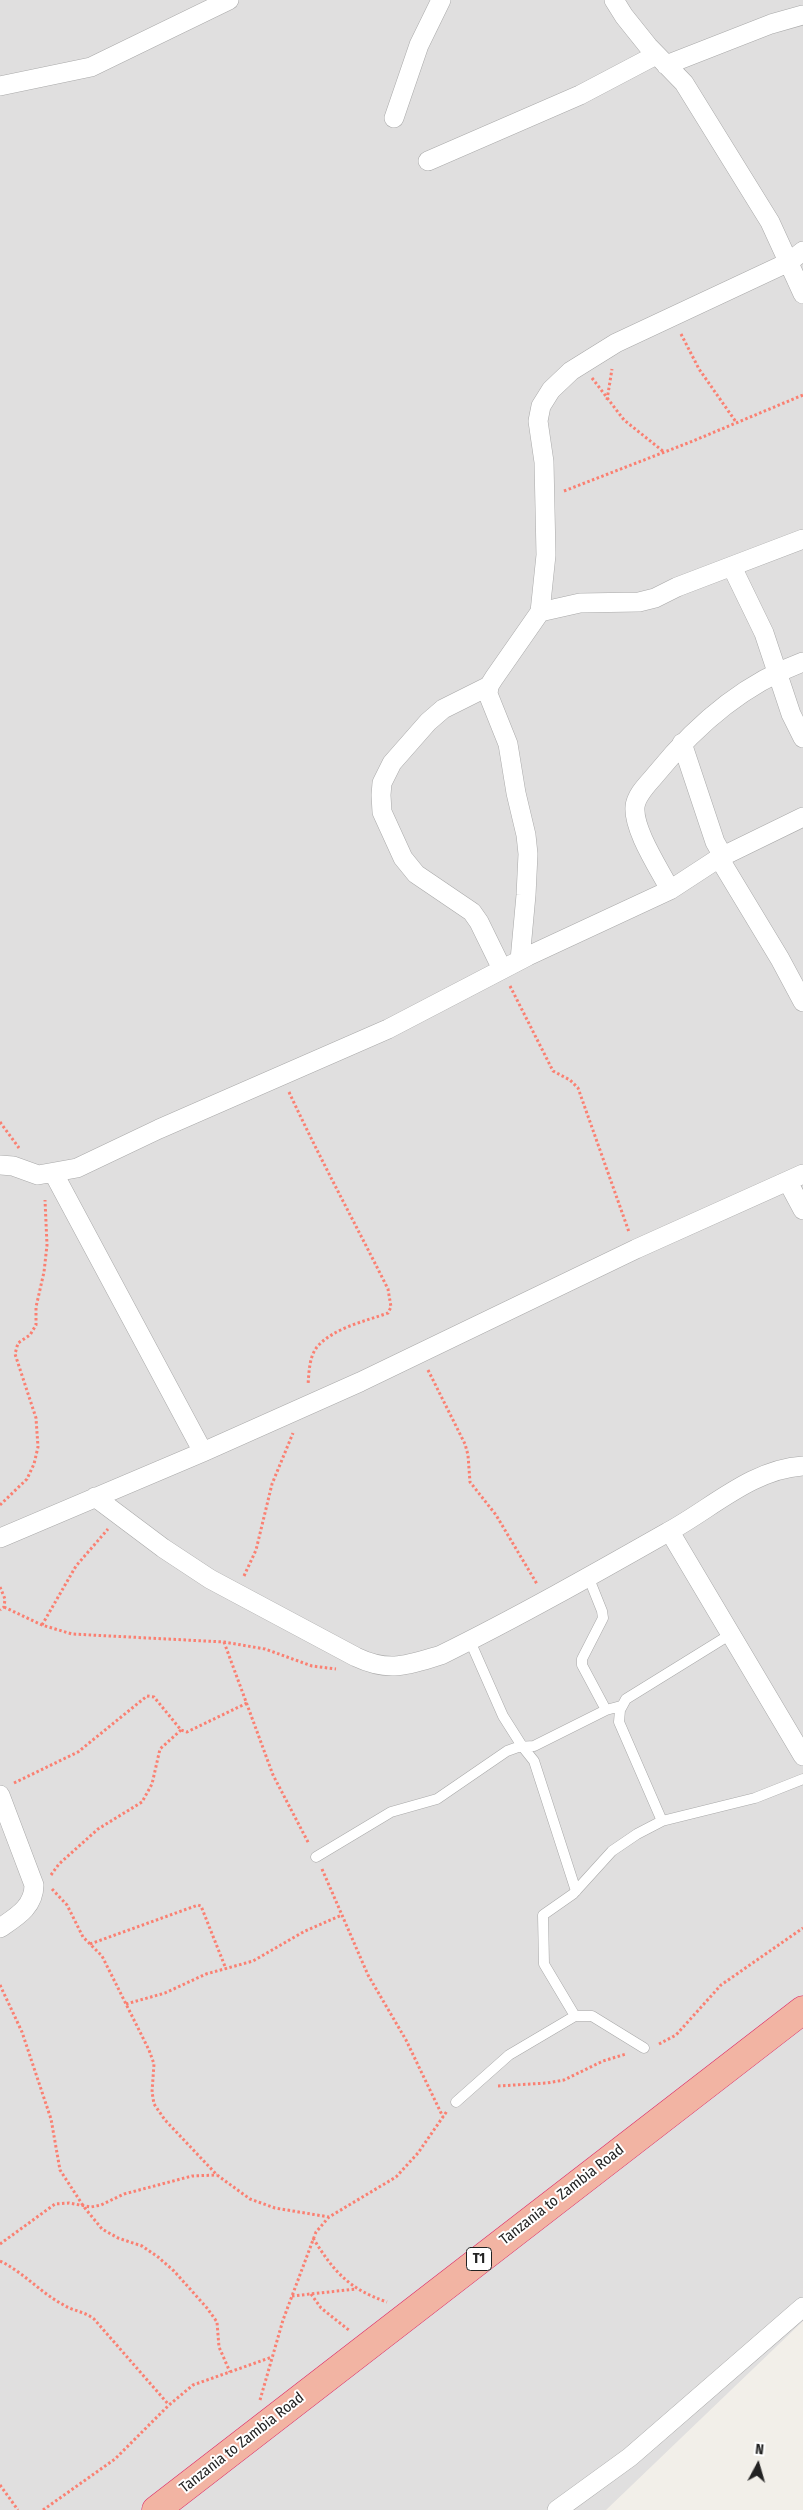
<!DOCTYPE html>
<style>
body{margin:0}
#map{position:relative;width:803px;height:2510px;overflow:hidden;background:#f2efe9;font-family:"Fira Sans Condensed",sans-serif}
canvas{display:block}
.north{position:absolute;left:733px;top:2440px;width:50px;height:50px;-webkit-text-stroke:4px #fff;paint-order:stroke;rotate:6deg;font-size:14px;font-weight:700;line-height:20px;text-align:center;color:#222}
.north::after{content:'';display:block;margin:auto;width:18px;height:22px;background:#222;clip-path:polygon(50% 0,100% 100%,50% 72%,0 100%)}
</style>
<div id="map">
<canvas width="803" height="2510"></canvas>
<div class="north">N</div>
</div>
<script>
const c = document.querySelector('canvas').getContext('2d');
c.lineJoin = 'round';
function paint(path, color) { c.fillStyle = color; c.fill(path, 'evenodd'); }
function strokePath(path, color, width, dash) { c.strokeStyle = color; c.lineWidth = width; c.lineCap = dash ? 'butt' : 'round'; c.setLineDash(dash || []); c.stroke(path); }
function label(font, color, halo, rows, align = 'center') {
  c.font = font + ' "Fira Sans Condensed",sans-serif'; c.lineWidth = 4; c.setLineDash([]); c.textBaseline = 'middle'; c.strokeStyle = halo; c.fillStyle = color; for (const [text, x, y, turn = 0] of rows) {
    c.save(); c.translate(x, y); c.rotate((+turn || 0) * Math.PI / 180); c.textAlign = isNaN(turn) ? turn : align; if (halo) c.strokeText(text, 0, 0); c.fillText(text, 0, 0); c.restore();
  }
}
const residential = new Path2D(`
 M0,0H803V2321L606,2510H0Z`);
const path = new Path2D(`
 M681,334L699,369L736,422
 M592,378L624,420L664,452
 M607,400L612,369
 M564,491L693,441L803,395
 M510,986L553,1071L570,1080L578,1088L629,1232
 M289,1092C320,1159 355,1223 388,1289L391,1307L388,1313C366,1321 333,1328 317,1347C309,1357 309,1373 308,1385
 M0,1122L19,1148
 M428,1370L465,1444L468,1455L470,1482L496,1515L537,1584
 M0,1505L27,1479L34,1464L38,1447L36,1418L15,1354L18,1343L30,1335L36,1325V1307L44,1272L47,1245L45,1200
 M244,1576L256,1550L272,1484L293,1433
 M0,1587L5,1599L4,1607L0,1610
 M4,1607L42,1625L72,1634L224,1642L265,1649L312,1666L336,1669
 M42,1625L76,1566L108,1529
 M224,1642L273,1775L309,1844
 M14,1783L78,1752L147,1696L154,1697L181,1730L187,1732L247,1703
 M322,1869L368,1975L406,2040L443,2117
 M51,1875L59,1864L98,1829L142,1802L152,1784L160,1749L181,1730
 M52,1889L67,1905L83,1937L102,1956L149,2050L154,2064L152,2092L154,2104L165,2120L217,2175L250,2199L275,2208L329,2217
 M90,1944L198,1905L201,1906L226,1969
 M0,1985L22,2032L51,2119L60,2170L84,2207L102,2229L118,2238L142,2246L158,2257L174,2271L207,2308L217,2322L219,2347L230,2372
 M126,2004L165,1993L206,1974L253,1961L305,1931L342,1915
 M659,2044L676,2035L721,1985L803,1928
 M498,2086L547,2083L564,2080L603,2061L626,2054
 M313,2238C334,2272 349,2289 387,2302
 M0,2244L55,2204L69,2203L91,2207L101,2205L124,2194L192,2176L217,2175
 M0,2261C23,2272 40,2292 62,2304C72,2311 84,2311 94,2319L169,2405
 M311,2294L321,2308L350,2331
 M292,2296L356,2289
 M260,2400L283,2320L316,2232L329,2217L396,2177L418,2153L447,2111
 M0,2485L18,2510
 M43,2510L115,2459L169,2405L193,2385L272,2357`);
const service = new Path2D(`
 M588,1576L602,1611L603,1618L582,1659V1665L606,1710
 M470,1641L503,1716L522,1746L534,1761L576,1891
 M662,1821L619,1722L620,1710L626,1699L731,1634
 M316,1857L391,1812L437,1799L507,1751L518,1747L534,1746L606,1710L621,1706
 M575,2016L544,1964L543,1915L573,1894L612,1851L637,1834L662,1821L755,1798L803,1779
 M456,2102L509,2055L575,2016H592L644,2048`);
const minor = new Path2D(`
 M614,0L624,16L648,46L684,83L770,222L803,294
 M666,65L771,24L803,15
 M0,86L91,67L229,0
 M394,118L419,45L441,0
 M428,161L580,95L656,55
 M732,567L764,633L791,714L803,738
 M540,612L580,603L639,602L655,598L677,587L803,539
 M489,686L443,709L428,722L392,763L382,783L381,795L382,812L403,858L416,874L472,912L479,922L502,969
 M682,743L715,842L723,856
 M719,858L780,959L803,1002
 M670,890C660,870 633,830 635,807C636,794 649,783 657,773C696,725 745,683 803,662
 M520,960L526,895L528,854L526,835L516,793L508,744L488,694L489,686L494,678L540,612L546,555L544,462L538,421L541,406L551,390L571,371L616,343L789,262L803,251
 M0,1165L13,1166L38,1175L77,1168L159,1129L388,1029L528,956L670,890L719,858L803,817
 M54,1174L203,1452
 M788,1182L803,1210
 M95,1497L163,1548L210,1579L356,1657C390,1673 407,1665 441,1655C518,1617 594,1574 668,1532C711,1509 752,1469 803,1466
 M670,1532L803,1756
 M0,1538L203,1452L360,1382L636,1249L803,1174
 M0,1795L34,1885C34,1907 16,1917 0,1928
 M557,2510L630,2457L803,2307`);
const trunk = new Path2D(`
 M156,2510L803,2010`);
const shields = [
 [479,2259,25]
];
const shieldNames = [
 ["T1",479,2259]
];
const streetNames = [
 ["Tanzania to Zambia Road",562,2195,-38],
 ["Tanzania to Zambia Road",242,2443,-38]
];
paint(residential, '#e0dfdf');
strokePath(service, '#a9a9a9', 11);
strokePath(minor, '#a9a9a9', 20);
strokePath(trunk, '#dc2a67', 29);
strokePath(path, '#fa8072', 3, [2.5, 2.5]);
strokePath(service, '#fff', 10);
strokePath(minor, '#fff', 19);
strokePath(trunk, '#f2b4a3', 28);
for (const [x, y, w] of shields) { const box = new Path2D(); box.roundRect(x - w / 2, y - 11.5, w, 23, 4); c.fillStyle = '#fff'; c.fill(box); strokePath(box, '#222', 1); }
label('bold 14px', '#222', null, shieldNames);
label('15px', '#222', '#fff', streetNames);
</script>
